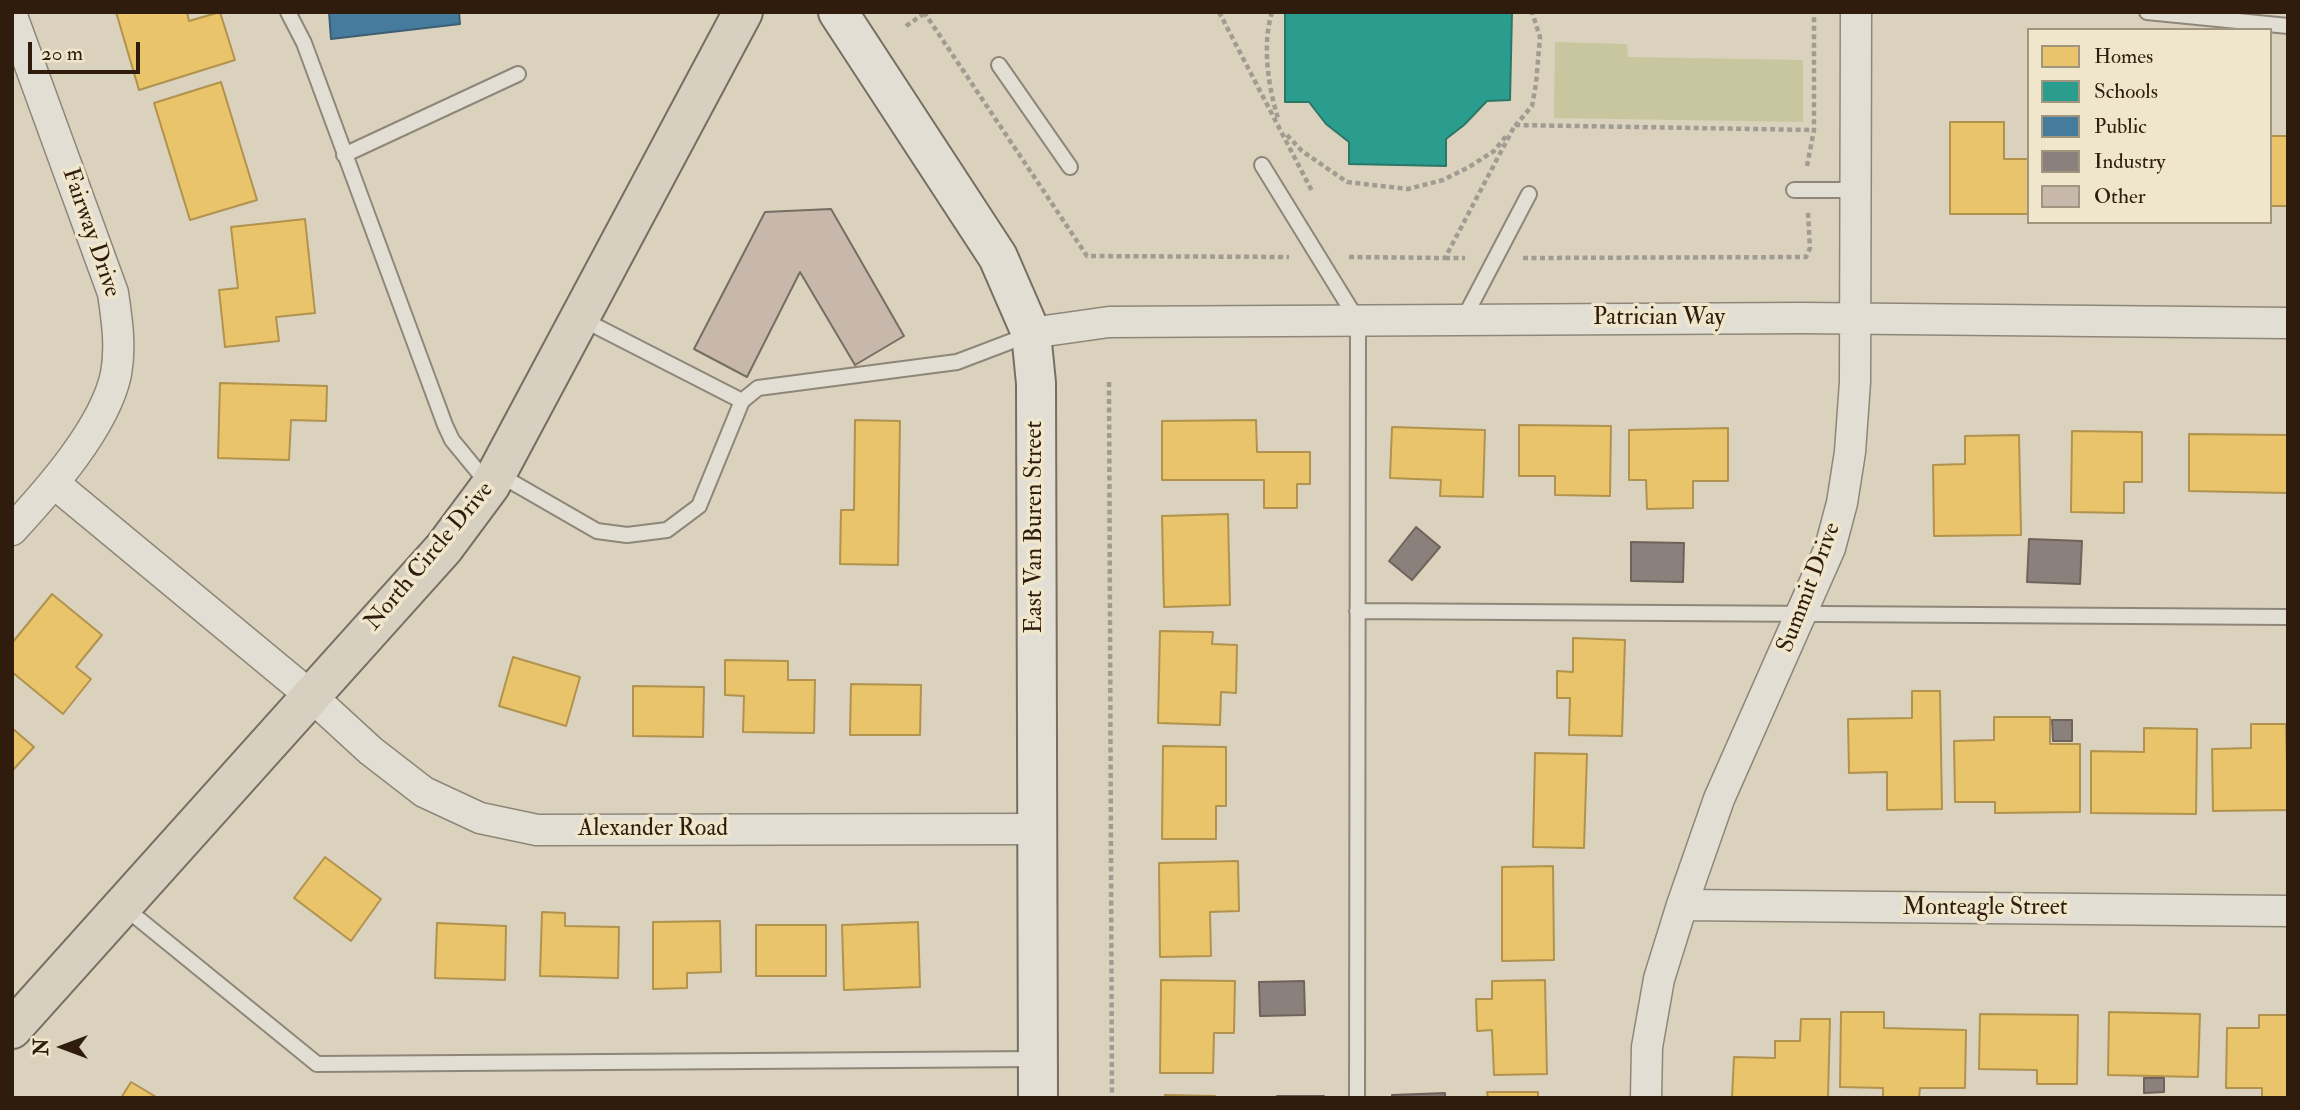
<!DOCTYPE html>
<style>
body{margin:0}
#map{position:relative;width:2300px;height:1110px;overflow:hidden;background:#dad2bc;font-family:"IM FELL Double Pica",serif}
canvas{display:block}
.frame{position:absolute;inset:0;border:14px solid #2f1c0d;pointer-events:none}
.legend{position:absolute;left:2027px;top:28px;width:245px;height:196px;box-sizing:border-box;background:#efe6cb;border:2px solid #a2957f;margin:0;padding:9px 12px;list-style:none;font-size:21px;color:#2f1c0d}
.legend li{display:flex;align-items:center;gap:14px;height:35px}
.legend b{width:35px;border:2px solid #a2957f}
.north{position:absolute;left:28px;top:1012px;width:70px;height:70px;-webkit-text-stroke:5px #efe6cb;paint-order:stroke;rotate:270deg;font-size:19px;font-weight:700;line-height:28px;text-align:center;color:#2f1c0d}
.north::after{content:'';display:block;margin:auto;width:24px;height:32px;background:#2f1c0d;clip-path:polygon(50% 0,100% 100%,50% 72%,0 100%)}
.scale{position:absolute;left:28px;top:42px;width:112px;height:32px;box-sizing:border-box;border:4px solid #2f1c0d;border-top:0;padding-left:9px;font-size:21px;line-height:24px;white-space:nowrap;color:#2f1c0d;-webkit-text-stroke:5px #efe6cb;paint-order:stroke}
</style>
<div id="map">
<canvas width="2300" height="1110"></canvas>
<div class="frame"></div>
<ul class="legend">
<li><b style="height:19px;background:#e9c46a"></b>Homes</li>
<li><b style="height:19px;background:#2a9d8f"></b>Schools</li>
<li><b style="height:19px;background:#457b9d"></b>Public</li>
<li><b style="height:19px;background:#8a817c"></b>Industry</li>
<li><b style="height:19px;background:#c8b8ac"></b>Other</li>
</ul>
<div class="north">N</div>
<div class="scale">20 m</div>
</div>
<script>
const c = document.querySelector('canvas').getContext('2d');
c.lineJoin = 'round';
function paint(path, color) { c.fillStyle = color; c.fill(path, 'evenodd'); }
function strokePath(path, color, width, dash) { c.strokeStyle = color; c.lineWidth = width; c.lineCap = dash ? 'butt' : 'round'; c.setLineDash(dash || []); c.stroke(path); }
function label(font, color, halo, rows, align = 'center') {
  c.font = font + ' "IM FELL Double Pica",serif'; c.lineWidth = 7; c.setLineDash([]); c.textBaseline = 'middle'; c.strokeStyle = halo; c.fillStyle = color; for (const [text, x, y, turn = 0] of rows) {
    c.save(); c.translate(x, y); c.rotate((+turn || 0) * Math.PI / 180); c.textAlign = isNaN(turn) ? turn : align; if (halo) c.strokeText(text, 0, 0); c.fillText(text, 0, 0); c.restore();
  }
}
const green = new Path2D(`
 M1555,42L1627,44L1628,57L1803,60V122L1554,118Z`);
const homes = new Path2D(`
 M116,12H187L189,21L220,12L235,60L139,90Z
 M221,82L257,200L190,220L154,103Z
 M1950,122H2004V159H2029V214H1950Z
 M2270,136H2288V206H2270Z
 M305,219L315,313L276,317L279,341L225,347L219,290L238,288L231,227Z
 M220,383L327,386L326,421L291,420L289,460L218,458Z
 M855,420L900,421L898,565L840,564L841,510H854Z
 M1256,420L1257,452H1310V484H1297V508H1264V480H1162V421Z
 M1519,425L1611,426L1610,496L1555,495V476H1519Z
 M1392,427L1485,430L1483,497L1440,496L1441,480L1390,478Z
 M1728,428V481H1693V508L1647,509L1646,480H1629V430Z
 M2072,431L2142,432V482H2124V513L2071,512Z
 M2189,434L2288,435V493L2189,491Z
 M2019,435L2021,535L1934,536L1933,465L1965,464V436Z
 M1228,514L1230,605L1164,607L1162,516Z
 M52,594L102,635L76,667L91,679L63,714L12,672V643Z
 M1160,631L1213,632L1212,644L1237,645L1236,693L1221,692L1220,725L1158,723Z
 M1573,638L1625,640L1622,736L1569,735L1570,698H1557V671L1573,672Z
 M513,657L580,677L566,726L499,706Z
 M725,660L788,661V680H815L814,733L743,732L744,696L725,695Z
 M851,684L921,685L920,735H850Z
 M633,686L704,687L703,737L633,736Z
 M1912,691H1940L1942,809L1887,810V772L1849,773L1848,719L1912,718Z
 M1994,717H2050V744H2080V812L1995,813V802H1955L1954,741L1994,740Z
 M2251,724H2286L2288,810L2213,811L2212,749L2251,748Z
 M12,728L34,747L12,771Z
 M2144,728L2197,729L2196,814L2091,813V751L2144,752Z
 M1163,746L1226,747V806H1216V839H1162Z
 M1535,753L1587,754L1584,848L1533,847Z
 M325,857L381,899L351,941L294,898Z
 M1238,861L1239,911L1210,912L1211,956L1160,957L1159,863Z
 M1553,866L1554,960L1502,961V867Z
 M542,912L565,913V926L619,927L618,978L540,976Z
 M720,921L721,972L687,973V988L653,989V922Z
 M918,922L920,987L844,990L842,925Z
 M437,923L506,926L505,980L435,978Z
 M756,925H826V976H756Z
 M1161,980L1235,981L1234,1033H1214L1213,1073H1160Z
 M1545,980L1547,1074L1494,1075L1492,1030L1477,1031L1476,999H1492V981Z
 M1841,1012H1884V1028L1966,1030L1965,1088H1920L1919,1098H1883V1088L1840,1087Z
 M2109,1012L2200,1014L2198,1077L2108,1075Z
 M1980,1014L2078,1015L2077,1084H2037V1070L1979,1069Z
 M2259,1015H2288V1098H2262V1088H2226L2227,1028H2259Z
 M1801,1019H1830L1828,1098H1732L1734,1057L1775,1058V1041H1800Z
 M131,1082L158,1098H121Z
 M1487,1092H1538V1098H1488Z
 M1165,1095L1215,1096L1165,1098Z`);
const schools = new Path2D(`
 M1285,12H1512L1510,100L1487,101L1464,125L1446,139V166L1349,164V142L1326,124L1309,102H1285Z`);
const public = new Path2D(`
 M329,12H459L460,24L331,39Z`);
const industry = new Path2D(`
 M1416,527L1440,547L1412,580L1389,561Z
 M2029,539L2082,541L2080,584L2027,582Z
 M1631,542L1684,543L1683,582L1631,581Z
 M2052,720H2072V741H2053Z
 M1304,981L1305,1015L1260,1016L1259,982Z
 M2144,1078H2164V1092L2144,1093Z
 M1445,1093V1098H1392V1095Z
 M1277,1096H1324V1098H1277Z`);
const building = new Path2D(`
 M831,209L904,336L855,365L800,272L747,377L694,349L765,212Z`);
const path = new Path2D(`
 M924,12L1087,256L1289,257
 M1219,12L1313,193
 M1272,12C1262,45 1268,86 1278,118
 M906,26L925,13
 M1515,126L1532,106L1536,84L1540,37L1532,12
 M1287,135L1302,151L1347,182L1408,189L1443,180L1469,167L1494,151L1507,135
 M1807,166L1814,130V12
 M1349,257L1445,258L1515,125L1814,130
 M1445,258H1465
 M1523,258L1806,257L1810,248L1808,213
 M1109,382L1112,1098`);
const lane = new Path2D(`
 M288,12L304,43L445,425L452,440L489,485
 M2147,12L2288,26
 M999,65L1070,167
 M344,155L518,74
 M1262,165L1358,321L1357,1098
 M1794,190H1856
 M580,318L742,401
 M1463,320L1529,194
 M498,474L597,531L627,535L667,530L699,506L742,401L758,388L957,362L1028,335
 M1357,611L2288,617
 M124,907L317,1064L1038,1059`);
const street = new Path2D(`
 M12,16L113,293C117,320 121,347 116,374C105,427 49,490 12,530
 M1031,333L1109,322L1803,318L2288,323
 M55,484L311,696L371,751L424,792L480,818L537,830L1036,829
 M1682,905L2288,911
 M1646,1098L1647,1047L1659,979L1682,905L1719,799L1830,548L1842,503L1850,452L1855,382L1856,12`);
const secondary = new Path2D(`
 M838,12L998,257L1031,333L1036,383L1038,1098`);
const primary = new Path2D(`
 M12,1029L444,548L490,486L743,12`);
const streetNames = [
 ["Fairway Drive",90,233,71],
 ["Patrician Way",1659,319],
 ["East Van Buren Street",1036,527,-90],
 ["North Circle Drive",430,557,-50],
 ["Summit Drive",1810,588,-69],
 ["Alexander Road",653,830],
 ["Monteagle Street",1985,909]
];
paint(green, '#c8c69f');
paint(homes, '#e9c46a');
strokePath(homes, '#b1924e', 2);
paint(schools, '#2a9d8f');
strokePath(schools, '#2c7668', 2);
paint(public, '#457b9d');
strokePath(public, '#3e5e72', 2);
paint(industry, '#8a817c');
strokePath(industry, '#6f635b', 2);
paint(building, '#c8b8ac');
strokePath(building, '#766e62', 2);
strokePath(lane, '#8e8779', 18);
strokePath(street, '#8e8779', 33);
strokePath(secondary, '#766e62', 42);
strokePath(primary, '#766e62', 42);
strokePath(path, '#a19c92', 4.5, [5, 3.5]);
strokePath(lane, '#e2ded3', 14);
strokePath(street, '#e2ded3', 30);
strokePath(secondary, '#e2ded3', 38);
strokePath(primary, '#d7cfbf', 38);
label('24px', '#2f1c0d', '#efe6cb', streetNames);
</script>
